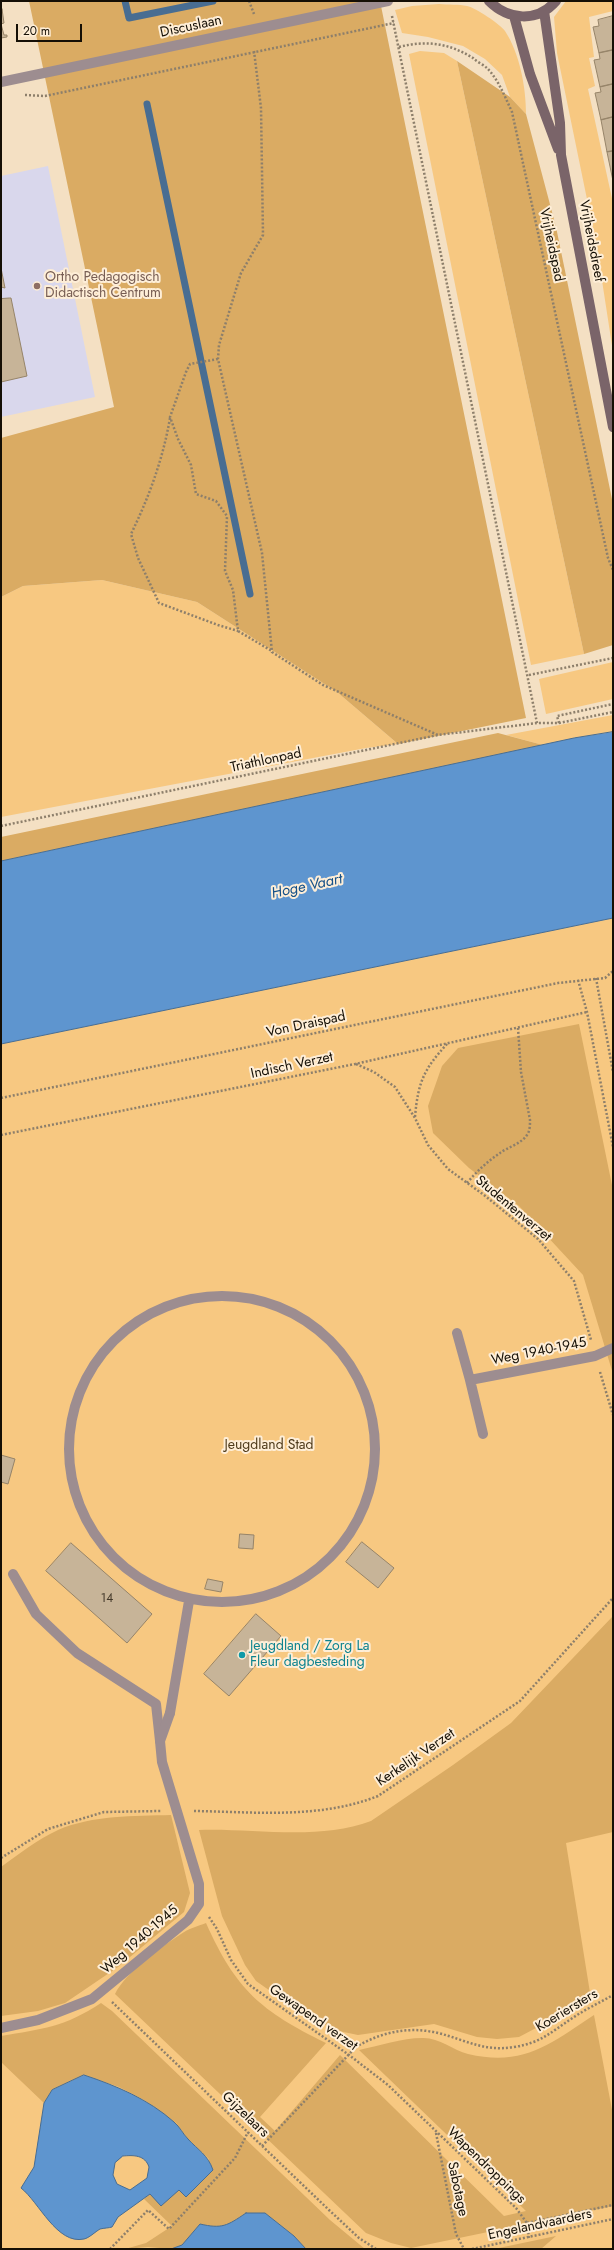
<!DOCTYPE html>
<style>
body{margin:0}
#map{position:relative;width:614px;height:2250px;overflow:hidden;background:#f4e0c3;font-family:Jost,sans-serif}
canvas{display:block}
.frame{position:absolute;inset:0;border:2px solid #150f05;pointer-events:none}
.scale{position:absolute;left:16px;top:24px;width:66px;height:18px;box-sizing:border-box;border:2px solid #150f05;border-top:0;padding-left:5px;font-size:12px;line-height:14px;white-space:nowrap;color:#150f05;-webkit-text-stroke:3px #feeed7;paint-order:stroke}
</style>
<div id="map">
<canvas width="614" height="2250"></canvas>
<div class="frame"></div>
<div class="scale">20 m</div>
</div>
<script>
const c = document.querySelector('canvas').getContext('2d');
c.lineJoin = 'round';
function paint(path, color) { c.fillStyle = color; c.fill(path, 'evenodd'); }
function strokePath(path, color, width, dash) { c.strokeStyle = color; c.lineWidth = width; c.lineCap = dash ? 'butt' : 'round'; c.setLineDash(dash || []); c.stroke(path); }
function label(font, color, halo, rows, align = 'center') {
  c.font = font + ' Jost,sans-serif'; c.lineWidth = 4; c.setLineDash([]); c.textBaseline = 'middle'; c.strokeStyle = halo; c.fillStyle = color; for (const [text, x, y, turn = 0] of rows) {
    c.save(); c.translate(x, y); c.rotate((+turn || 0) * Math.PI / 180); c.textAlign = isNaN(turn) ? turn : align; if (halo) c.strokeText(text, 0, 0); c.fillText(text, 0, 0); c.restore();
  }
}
const education = new Path2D(`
 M48,166L95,397L1,417V176Z`);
const green = new Path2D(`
 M566,1H613V11L589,17L594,57L589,58L595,86L588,89L613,203V352L597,248L557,53L554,17Z
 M439,4C448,5 459,4 467,6C476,8 500,24 505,31C520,54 526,88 526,114L510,97L502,75L485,59L463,46L428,37L402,33L395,10L412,6Z
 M420,51L444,53L457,61L584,654L531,665L409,54Z
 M102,580L197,602L337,692L398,744L366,748L1,817V597L23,586Z
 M613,662V699L546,714L539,679Z
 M613,715V732L543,745L506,735Z
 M613,918V2249H1V1044Z`);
const forest = new Path2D(`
 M29,1H380L526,718L398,744L337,692L197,602L102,580L23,586L1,597V438L114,407Z
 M457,61L510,97L526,114L556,227L613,504V645L584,654Z
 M498,733L543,745L1,861V837Z
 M579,1024L613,1190V1374L583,1275L519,1206L469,1168L433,1133L428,1106L442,1066L458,1048Z
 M613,1616V1832L566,1843L591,1999L519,2037L497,2039L477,2037L434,2024L358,2035L334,2030L286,2002L256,1981L245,1965L222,1916L199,1830C253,1828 319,1841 371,1821L453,1765L511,1723Z
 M171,1815L190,1893L184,1912L118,1967L65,2003L38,2011L1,2016V1867C19,1854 38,1839 58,1830C93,1815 134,1816 171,1815Z
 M206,1923C236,1990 261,2011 326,2043L260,2117L275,2131L340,2055L504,2216L526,2211L359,2050C378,2046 403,2038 422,2038C438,2037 453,2050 468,2054C524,2067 550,2044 594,2015L613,2115V2206L411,2248L391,2243L366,2233L115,1994C126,1972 160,1948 181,1934C188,1929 198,1926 206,1923Z
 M101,2003L112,2011L330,2220L365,2249H306L294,2236L265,2213H246L228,2225L217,2228L200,2224L182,2245L171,2249L148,2247L125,2249L146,2243L172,2226L144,2199L150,2194L179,2190L186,2197L209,2159L188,2139L176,2123L144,2100L119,2087L84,2075L52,2090L44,2103L1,2062V2036C42,2029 65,2027 101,2003Z
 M556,2236L541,2249H494Z`);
const water = new Path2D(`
 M613,732V918L1,1044V861L574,738Z
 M84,2075C117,2086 148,2099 174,2122C180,2127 183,2134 188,2139C198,2150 208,2155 213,2170L186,2197L179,2190L161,2206L150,2194L118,2217L112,2227C109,2228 104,2228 100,2229C95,2232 89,2238 84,2239C57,2245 39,2202 21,2188L34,2167L44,2103L52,2090ZM123,2156C134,2155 145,2155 149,2167L147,2178L130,2190L117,2184L113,2175L115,2163Z
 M246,2213H265L294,2236L306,2249H171L182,2245L200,2224C222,2229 227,2226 246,2213Z`);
const stream = new Path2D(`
 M125,1L129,18L213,1
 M147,104L250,594`);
const building = new Path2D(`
 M2,9L4,23L1,24L4,35H7V37L1,38Z
 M613,16V50L599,53L593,27L599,26L598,20Z
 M613,50V84L600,87L594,60L600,59L599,53Z
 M613,84V117L601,120L595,93L601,92L600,87Z
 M613,117V151L607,152L601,120Z
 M613,151V181L607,152Z
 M1,268L5,288L1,287V289Z
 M10,298H11L27,376L1,382V299Z
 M1,1455L15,1459L8,1484L1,1482Z
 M240,1534L254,1535L253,1549L239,1548Z
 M362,1542L394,1568L378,1588L346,1562Z
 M71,1543L152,1614L127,1643L46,1571Z
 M208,1579L223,1582L221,1592L205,1589Z
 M256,1614L281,1636L229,1696L204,1674Z`);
const path = new Path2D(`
 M249,1L254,14
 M392,16L537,723
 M399,47C426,40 449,43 473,58C477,62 484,65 488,69C499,81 505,97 512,112L608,558L613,570
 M254,51L261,108L263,235L241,273L219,345L218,359L262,553L272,652L323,685L438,735
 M25,95L45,96L394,23
 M218,359L190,364L186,372L170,417L178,439L191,465L196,494L216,501L227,516L225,571L233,590L238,631L272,651
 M170,418C163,459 149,497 131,534L138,558L159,603L218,625L238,631
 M529,675L613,658
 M559,723L557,716L613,704
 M1,826L438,735L537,723H559L613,712
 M596,978L613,1072
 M578,980L587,1012L613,1147
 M356,1064L374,1072L395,1087L415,1118L428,1145L448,1169L484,1195L538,1239L574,1281L591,1340
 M1,1098L558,983L605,978L613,971
 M415,1117C418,1082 424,1069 447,1044
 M1,1135L355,1064L587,1012
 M467,1183C477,1171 488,1161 500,1153C508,1147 521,1144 527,1135C530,1131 530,1125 530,1120L521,1072L518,1028
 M600,1372L613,1415
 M194,1811C256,1812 320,1819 378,1796L520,1701L613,1598
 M1,1858L48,1829L104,1812L161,1811
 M209,1917L217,1929L231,1960L248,1984L349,2055L388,2085L516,2208L527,2223L529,2238
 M112,2002L329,2210L359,2238L376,2249
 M436,2133L456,2234L464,2249
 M262,2146L356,2047C381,2032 409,2026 438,2033C466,2040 484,2052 514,2047C540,2043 550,2033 571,2019C584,2010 599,2003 613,1995
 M527,2223L613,2205
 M110,2249L148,2210L169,2229L235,2158L248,2132
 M472,2249L613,2219`);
const lane = new Path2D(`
 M69 1449a153 153 0 1 1 306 0a153 153 0 1 1-306 0Z
 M457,1333L470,1380
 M483,1434L470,1380L595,1356L613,1348
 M13,1574L36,1614L77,1653L156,1704L160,1741
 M170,1713L189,1601`);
const street = new Path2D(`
 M1,82L388,1
 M1,2028L38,2020L92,1999L188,1920L199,1904V1884L162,1762L160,1741L170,1713`);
const secondary = new Path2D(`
 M489,1C508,20 537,23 556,1
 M544,11L560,123L561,155L613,427
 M514,16L530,74L558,149`);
const markers = [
 [37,286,4,"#8d6e63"],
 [242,1655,4,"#0f9aa8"]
];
const numberNames = [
 ["14",107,1599]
];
const streetNames = [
 ["Discuslaan",191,27,-12],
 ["Vrijheidsdreef",591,241,79],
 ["Vrijheidspad",551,245,78],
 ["Triathlonpad",266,761,-12],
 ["Von Draispad",306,1025,-12],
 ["Indisch Verzet",292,1066,-12],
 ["Studentenverzet",513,1209,40],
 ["Weg 1940-1945",539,1352,-11],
 ["Kerkelijk Verzet",416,1758,-34],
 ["Weg 1940-1945",140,1940,-41],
 ["Koeriersters",567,2011,-31],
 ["Gewapend verzet",313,2018,35],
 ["Gijzelaars",245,2115,44],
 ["Wapendroppings",486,2166,44],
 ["Sabotage",457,2189,78],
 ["Engelandvaarders",540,2225,-12]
];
const educationNames = [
 ["Ortho Pedagogisch",45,278],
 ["Didactisch Centrum",45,294]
];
const parkNames = [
 ["Jeugdland Stad",269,1446]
];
const cultureNames = [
 ["Jeugdland / Zorg La",250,1647],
 ["Fleur dagbesteding",250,1663]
];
const waterNames = [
 ["Hoge Vaart",307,887,-12]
];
paint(education, '#d9d7ec');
paint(green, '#f7c881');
paint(forest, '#daab63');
paint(water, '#5e95cf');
strokePath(water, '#486d92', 1);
strokePath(stream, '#486d92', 7);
paint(building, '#c7b498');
strokePath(building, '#968469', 1);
strokePath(path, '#8d7f6b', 2.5, [2, 2]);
strokePath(lane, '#9d8d90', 10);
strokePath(street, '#9d8d90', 10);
strokePath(secondary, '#7a6469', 10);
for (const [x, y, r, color] of markers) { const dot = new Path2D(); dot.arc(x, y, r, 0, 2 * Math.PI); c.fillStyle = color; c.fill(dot); strokePath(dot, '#feeed7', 1.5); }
label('12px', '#42382a', null, numberNames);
label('14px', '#150f05', '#feeed7', streetNames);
label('14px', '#785e54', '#feeed7', educationNames, 'left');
label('14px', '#4d3919', '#feeed7', parkNames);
label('14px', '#0d838f', '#feeed7', cultureNames, 'left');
label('italic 15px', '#165188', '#feeed7', waterNames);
</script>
